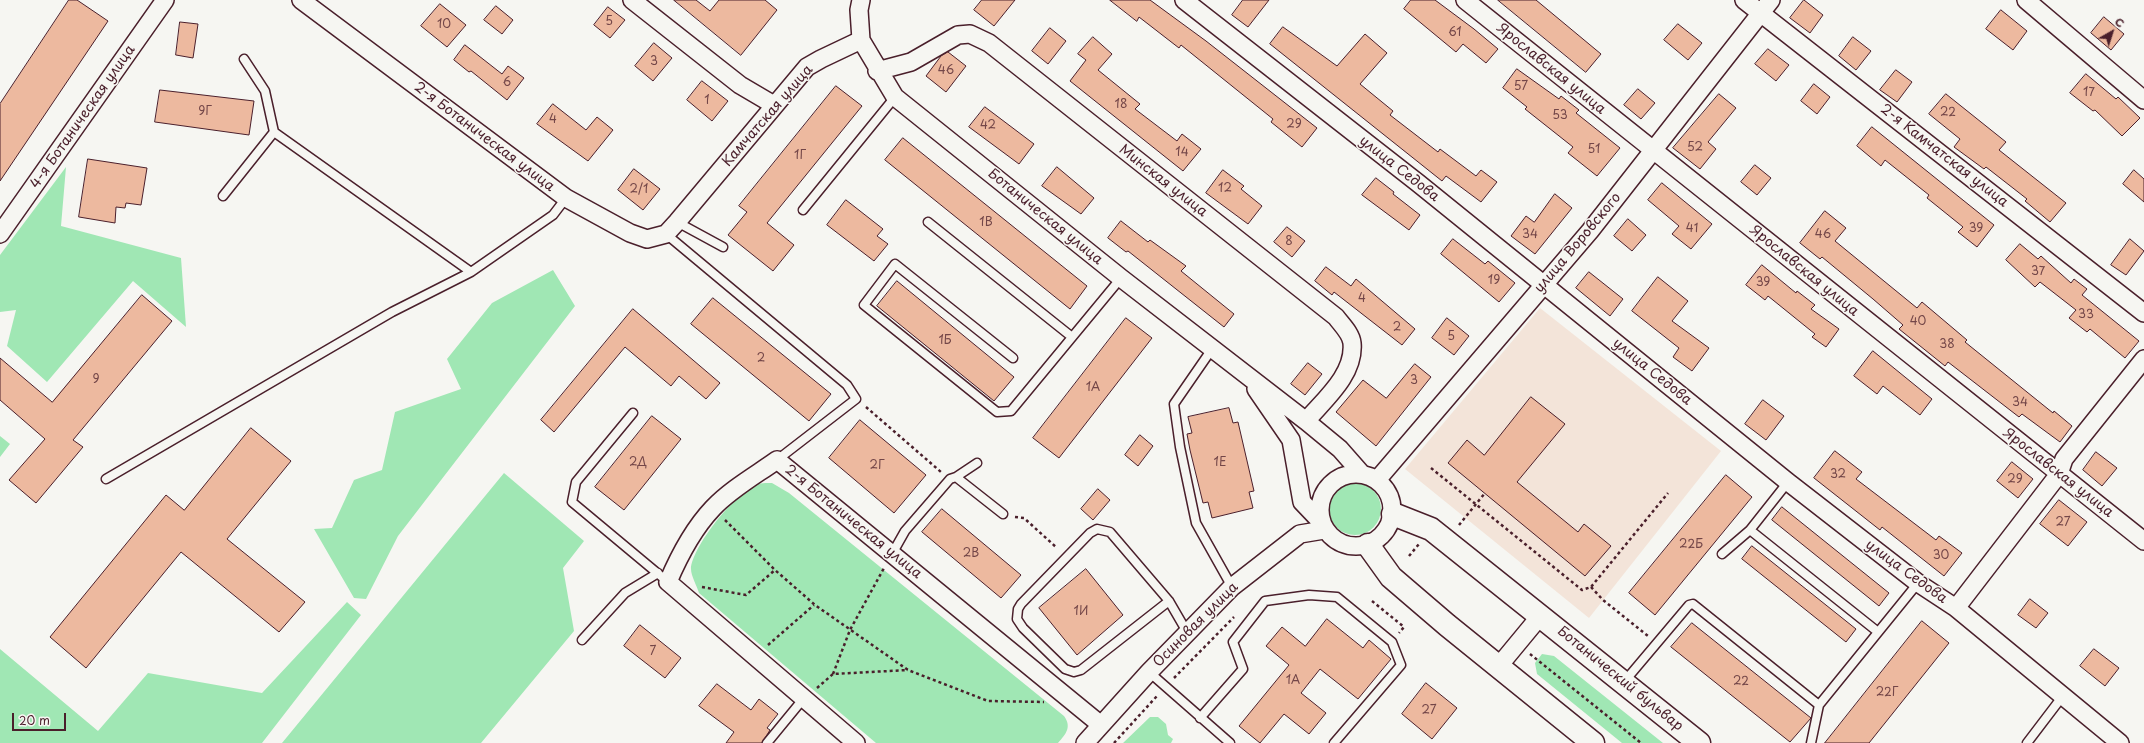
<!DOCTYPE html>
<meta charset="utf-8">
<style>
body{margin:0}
#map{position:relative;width:2144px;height:743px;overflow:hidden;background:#f6f6f2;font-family:"Playpen Sans",sans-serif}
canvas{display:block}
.north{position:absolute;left:2092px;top:12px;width:40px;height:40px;-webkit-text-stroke:3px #f6f6f2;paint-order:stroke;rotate:39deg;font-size:11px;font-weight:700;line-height:16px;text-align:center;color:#4a1f2b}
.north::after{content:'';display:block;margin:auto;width:14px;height:18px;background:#4a1f2b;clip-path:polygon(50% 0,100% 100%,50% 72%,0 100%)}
.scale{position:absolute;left:12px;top:713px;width:54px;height:18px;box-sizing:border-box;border:2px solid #4a1f2b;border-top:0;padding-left:5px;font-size:12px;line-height:14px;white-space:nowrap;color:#4a1f2b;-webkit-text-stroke:3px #f6f6f2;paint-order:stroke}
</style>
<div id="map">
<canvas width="2144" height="743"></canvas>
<div class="north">С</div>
<div class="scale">20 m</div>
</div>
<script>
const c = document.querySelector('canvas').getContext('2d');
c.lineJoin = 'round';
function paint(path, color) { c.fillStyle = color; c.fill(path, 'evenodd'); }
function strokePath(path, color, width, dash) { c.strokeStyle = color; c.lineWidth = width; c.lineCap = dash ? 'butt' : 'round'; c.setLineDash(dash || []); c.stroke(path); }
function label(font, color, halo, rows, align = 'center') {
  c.font = font + ' "Playpen Sans",sans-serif'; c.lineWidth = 3; c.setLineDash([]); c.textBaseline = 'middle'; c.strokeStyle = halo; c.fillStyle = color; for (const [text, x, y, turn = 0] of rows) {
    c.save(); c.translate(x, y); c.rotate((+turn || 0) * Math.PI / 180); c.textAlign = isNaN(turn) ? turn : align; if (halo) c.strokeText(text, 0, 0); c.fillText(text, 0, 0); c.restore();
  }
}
const built = new Path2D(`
 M1540,308L1721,451L1589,618L1405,469Z`);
const green = new Path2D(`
 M66,167L61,226L181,258L186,327L133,281L47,382L7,346L16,310L0,312V255Z
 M553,270L575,306L398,536L366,599L354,598L314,529L332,528L354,480L382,470L395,412L461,389L447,359L492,303Z
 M0,436L10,444L0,457Z
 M504,473L584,541L563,568L574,631L481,743H282Z
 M772,483L789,493L1064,716C1072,727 1066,734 1058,743H876L699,593C697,586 691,576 691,569C692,547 734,495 754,485C759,483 767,483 772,483Z
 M1329 509a26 26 0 1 1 52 0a26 26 0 1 1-52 0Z
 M347,602L361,615L262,743H0V649L98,731L148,673L262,693Z
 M1542,654L1554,656L1663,743H1622L1537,674L1535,663Z
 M1150,717H1158L1166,724L1168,735L1173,739L1171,743H1123Z`);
const building = new Path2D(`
 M69,0H77L108,21L0,181V104Z
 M674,0H696L710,11L719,0H765L777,10L741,55Z
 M982,0H1015L994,26L974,10Z
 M1110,0H1150L1206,41L1317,128L1302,147L1271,122L1273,119L1181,45L1179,48L1139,17L1137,21Z
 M1243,0H1269L1248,27L1232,15Z
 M1411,0H1435L1474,29L1498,49L1486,63L1463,44L1456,52L1404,9Z
 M1498,0H1536L1601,54L1586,72Z
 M1804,0L1823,15L1810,33L1790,18Z
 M440,4L466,25L447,47L421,26Z
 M496,6L513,20L502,34L484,20Z
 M608,7L625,20L610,38L594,25Z
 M2001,10L2027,31L2013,50L1986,29Z
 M2104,17L2124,34L2111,50L2091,33Z
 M180,22L198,24L193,58L176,55Z
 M1678,24L1702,43L1688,60L1664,40Z
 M1283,27L1337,66L1365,34L1387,53L1360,84L1393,111L1390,115L1438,152L1440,149L1476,176L1481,170L1497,182L1481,202L1446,176L1442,181L1270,44Z
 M1050,28L1066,41L1048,64L1032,51Z
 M1093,37L1112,54L1098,70L1140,104L1135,109L1177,141L1182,134L1201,149L1183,171L1070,81L1086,60L1078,54Z
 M1853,37L1871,51L1856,70L1839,56Z
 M654,43L672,58L653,81L635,66Z
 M465,45L502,74L508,66L524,78L507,100L471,71L469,72L454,60Z
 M1768,49L1789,65L1776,81L1755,64Z
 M948,52L966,66L946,92L926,76L941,56Z
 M1517,69L1559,99L1561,96L1579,110L1576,113L1620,148L1597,176L1568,153L1573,147L1525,109L1527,107L1503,88Z
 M1896,70L1912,82L1897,102L1880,90Z
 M2086,74L2116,99L2118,97L2140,118L2122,136L2095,110L2093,111L2070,93Z
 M702,81L728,101L712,121L687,100Z
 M1814,84L1830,97L1817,114L1801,101Z
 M836,86L862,106L767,223L794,245L773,271L728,235L747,212L739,206Z
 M1638,89L1655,103L1641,119L1624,105Z
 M160,90L254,101L249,135L155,122Z
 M1719,94L1736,108L1708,142L1716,149L1700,169L1673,148Z
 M1946,94L2006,142L1999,150L2066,203L2050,222L2025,201L2027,199L1986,167L1984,169L1954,147L1960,139L1929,114Z
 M553,104L586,130L597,117L613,130L588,161L537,124Z
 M985,107L1034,144L1019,164L969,127Z
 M1872,127L1994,225L1977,247L1958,232L1963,227L1927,198L1929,195L1885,160L1881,166L1857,146Z
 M903,138L1087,286L1070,309L885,160Z
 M88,159L147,168L141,205L126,203L125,208L116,207L115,223L79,217Z
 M1755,165L1771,178L1757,195L1741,182Z
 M1057,167L1094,198L1081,214L1042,186Z
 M634,169L660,189L643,210L618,190Z
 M1223,170L1244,186L1241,189L1262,206L1248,224L1206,193Z
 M2134,170L2144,179V202L2123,184Z
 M1376,178L1394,192L1393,194L1420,215L1409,230L1362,195Z
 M1662,183L1712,224L1691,249L1672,234L1679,226L1648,200Z
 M1555,194L1572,208L1535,254L1511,236L1526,216L1534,222Z
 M846,200L883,229L877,236L888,244L874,261L827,225Z
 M1825,211L1846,228L1835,241L1917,308L1922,302L1967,340L1965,342L2053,413L2054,411L2072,426L2060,442L2022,414L2019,417L1948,362L1945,366L1899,329L1903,325L1873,299L1822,257L1820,259L1800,243Z
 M1628,219L1646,235L1632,251L1614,236Z
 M1121,221L1148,242L1150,240L1186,266L1181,271L1234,314L1224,327L1128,251L1126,252L1108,238Z
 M1287,227L1305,241L1292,257L1274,242Z
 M1453,239L1485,264L1488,261L1515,283L1499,302L1441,254Z
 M2130,239L2144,251L2126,275L2111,265Z
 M2020,244L2038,259L2041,256L2071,283L2074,279L2087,289L2082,295L2139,341L2125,358L2090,329L2087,332L2069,318L2076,310L2040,282L2035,287L2006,260Z
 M1762,265L1796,293L1797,291L1815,305L1811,309L1839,329L1826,347L1812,337L1815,334L1768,296L1765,300L1746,285Z
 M1326,267L1351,286L1356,279L1415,329L1402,345L1334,292L1332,295L1315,281Z
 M1589,272L1623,299L1610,316L1576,288Z
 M1658,277L1688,301L1672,321L1709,348L1692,371L1673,357L1679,348L1632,311Z
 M897,281L1014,377L994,401L877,306Z
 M142,295L172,321L73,440L83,447L36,503L9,480L45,439L0,400V358L52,402Z
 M713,298L831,394L809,421L691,324Z
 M633,309L720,383L706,399L679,376L671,386L625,347L554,432L541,420Z
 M1126,318L1152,338L1059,458L1033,438Z
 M1447,318L1469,336L1454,355L1432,338Z
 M1873,351L1932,399L1920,415L1883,386L1877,394L1854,376Z
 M1308,363L1322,374L1305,395L1291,384Z
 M1415,364L1431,377L1376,446L1336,412L1363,380L1386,398Z
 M1531,397L1565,424L1517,482L1578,532L1584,524L1611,546L1585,576L1448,463L1467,440L1484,455Z
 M1763,400L1784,416L1766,440L1745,424Z
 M1229,408L1233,423L1238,422L1254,491L1249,492L1253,508L1212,518L1208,502L1203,503L1190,450L1187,434L1192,433L1188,417Z
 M652,416L681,439L624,510L595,487Z
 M860,420L926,475L894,513L829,458Z
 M251,428L291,461L227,539L305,602L279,632L181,552L86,668L50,637L166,495L184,510Z
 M1140,435L1153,446L1138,466L1125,455Z
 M1835,451L1862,472L1856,479L1936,540L1939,536L1962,553L1944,576L1882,527L1880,530L1814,478Z
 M2096,452L2117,468L2102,486L2083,470Z
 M2012,462L2033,479L2018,498L1997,481Z
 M1726,475L1752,497L1655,615L1629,593Z
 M1098,489L1110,500L1093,520L1081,509Z
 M2059,500L2087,522L2068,546L2040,524Z
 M1782,507L1889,593L1879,606L1772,520Z
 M942,509L1021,575L1001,598L922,532Z
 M1752,546L1856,629L1846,642L1742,559Z
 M1086,569L1123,615L1077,655L1039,608Z
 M2030,599L2048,613L2036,628L2018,615Z
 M1327,619L1363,648L1369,640L1391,659L1358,699L1320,669L1301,693L1326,713L1309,734L1284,714L1260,743L1239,726L1289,665L1266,646L1282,627L1305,646Z
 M1922,621L1949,643L1869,743H1825Z
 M1692,623L1811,718L1790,742L1671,647Z
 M640,625L681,658L665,678L624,646Z
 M2094,649L2119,668L2105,686L2080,666Z
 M1426,683L1457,708L1432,739L1402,714Z
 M717,684L751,710L759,699L778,714L767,728L770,730L762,743H726L734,732L699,706Z`);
const path = new Path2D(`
 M866,407L941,472
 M1431,468L1582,590L1591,587L1668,493
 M1015,517L1024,518L1057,548
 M725,520L775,570L815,605L908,670L988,701L1044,702
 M1459,525L1485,493
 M1409,556L1419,544
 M702,587L746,595L775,570
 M1591,587L1603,600L1648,636
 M1372,601L1404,627L1399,633
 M768,645L814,605
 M1530,654L1641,743
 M833,674L850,630L884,568
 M1174,678L1234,617
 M817,688L833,674L908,670
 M1114,743L1157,696`);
const lane = new Path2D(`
 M244,59L265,91L274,132
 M223,196L274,132L471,272L553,215L566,198
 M803,210L895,97
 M677,222L723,247
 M928,222L1072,337
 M666,234L847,385L856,399L777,460
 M1212,349L1174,404L1180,447L1196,523L1232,587
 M1013,358L895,264L864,305L997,412L1011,411L1121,278
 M633,413L576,482L572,502L668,582
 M956,477L977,463
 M106,479L392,312L471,272
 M1750,530L1878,632
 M892,554L905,531L950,479L956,477L1003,514
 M1722,554L1750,530L1788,482
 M1169,601L1081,670L1074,672L1065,669L1023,628L1017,619L1018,609L1021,604L1090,533L1097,529L1110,532L1169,601L1187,632
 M582,640L625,593L658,573
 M1149,672L1230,743
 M1624,682L1689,605L1693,604L1819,705
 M1200,718L1243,669L1233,642L1265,601L1309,595L1337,597L1392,642L1401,665L1334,743
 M767,743L804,698
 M1811,743L1819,705L1918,583
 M2027,743L2062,697`);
const street = new Path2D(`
 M301,0L566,198L630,233L647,239L666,234L677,222L807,67L821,59L861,40
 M632,0L740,85L774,105
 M861,0L859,10L861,40L895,97L1121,278L1306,421L1340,449L1362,474
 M1184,0L1418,183L1788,482L1918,583L1956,608L2120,743
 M1465,0L2144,541
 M1744,0L2144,313
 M2026,0L2144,100
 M877,71L911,62L958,35L970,34L989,43L1336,317C1341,324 1351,333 1352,343C1355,374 1325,399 1306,421
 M0,234L165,0
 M1256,389L1291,440L1302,502L1322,523
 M1320 510a36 36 0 1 1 72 0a36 36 0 1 1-72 0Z
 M1377,480L1590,231L1771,0
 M1956,608L2059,474L2064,459L2144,359
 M1498,667L1541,615
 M856,743L668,582C679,556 694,528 713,508C731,489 756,475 777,460L1101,725
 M1085,743L1149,672L1232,587L1300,534L1324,530`);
const secondary = new Path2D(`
 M1393,514L1431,529L1699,743
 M1368,545L1391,577L1447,625L1593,743`);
const numberNames = [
 ["5",609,22],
 ["10",444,25],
 ["61",1455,33],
 ["3",654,62],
 ["46",946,71],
 ["6",507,83],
 ["57",1521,87],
 ["17",2089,93],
 ["1",707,101],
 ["18",1121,105],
 ["9Г",205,112],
 ["22",1948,113],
 ["53",1560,116],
 ["4",553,120],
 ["29",1294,125],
 ["42",988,126],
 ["52",1695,148],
 ["51",1594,150],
 ["14",1182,153],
 ["1Г",800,156],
 ["12",1225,189],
 ["2/1",639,190],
 ["1В",986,223],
 ["41",1692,229],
 ["39",1976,229],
 ["34",1530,235],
 ["46",1823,235],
 ["8",1289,242],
 ["37",2038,272],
 ["19",1494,281],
 ["39",1763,283],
 ["4",1362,299],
 ["33",2086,315],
 ["40",1918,322],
 ["2",1397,328],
 ["5",1451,337],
 ["1Б",945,341],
 ["38",1947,345],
 ["2",761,359],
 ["9",96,380],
 ["3",1414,381],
 ["1А",1093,388],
 ["34",2020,403],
 ["2Д",638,463],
 ["1Е",1220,463],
 ["2Г",877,466],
 ["32",1838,475],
 ["29",2015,480],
 ["27",2063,523],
 ["22Б",1691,545],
 ["2В",971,554],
 ["30",1941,556],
 ["1И",1081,612],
 ["7",653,652],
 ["1А",1293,681],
 ["22",1741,682],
 ["22Г",1887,693],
 ["27",1429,711]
];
const streetNames = [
 ["Ярославская улица",1551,69,39],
 ["Камчатская улица",768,116,-49],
 ["4-я Ботаническая улица",83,117,-55],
 ["2-я Ботаническая улица",484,137,37],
 ["2-я Камчатская улица",1944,156,38],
 ["улица Седова",1399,169,38],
 ["Минская улица",1163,181,38],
 ["Ботаническая улица",1045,217,39],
 ["улица Воровского",1578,243,-50],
 ["Ярославская улица",1804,271,39],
 ["улица Седова",1652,372,39],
 ["Ярославская улица",2058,473,38],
 ["2-я Ботаническая улица",853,522,39],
 ["улица Седова",1906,572,36],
 ["Осиновая улица",1196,625,-45],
 ["Ботанический бульвар",1620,679,39]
];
paint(built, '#f3e4d9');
paint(green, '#a0e7b4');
paint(building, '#edb99f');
strokePath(building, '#4a1f2b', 1);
strokePath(lane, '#4a1f2b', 11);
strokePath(street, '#4a1f2b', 20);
strokePath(secondary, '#4a1f2b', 25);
strokePath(path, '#4a1f2b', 2.5, [3, 3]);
strokePath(lane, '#f6f6f2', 8);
strokePath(street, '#f6f6f2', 17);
strokePath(secondary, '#f6f6f2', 22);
label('12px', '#734648', null, numberNames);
label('14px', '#4a1f2b', '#f6f6f2', streetNames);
</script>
